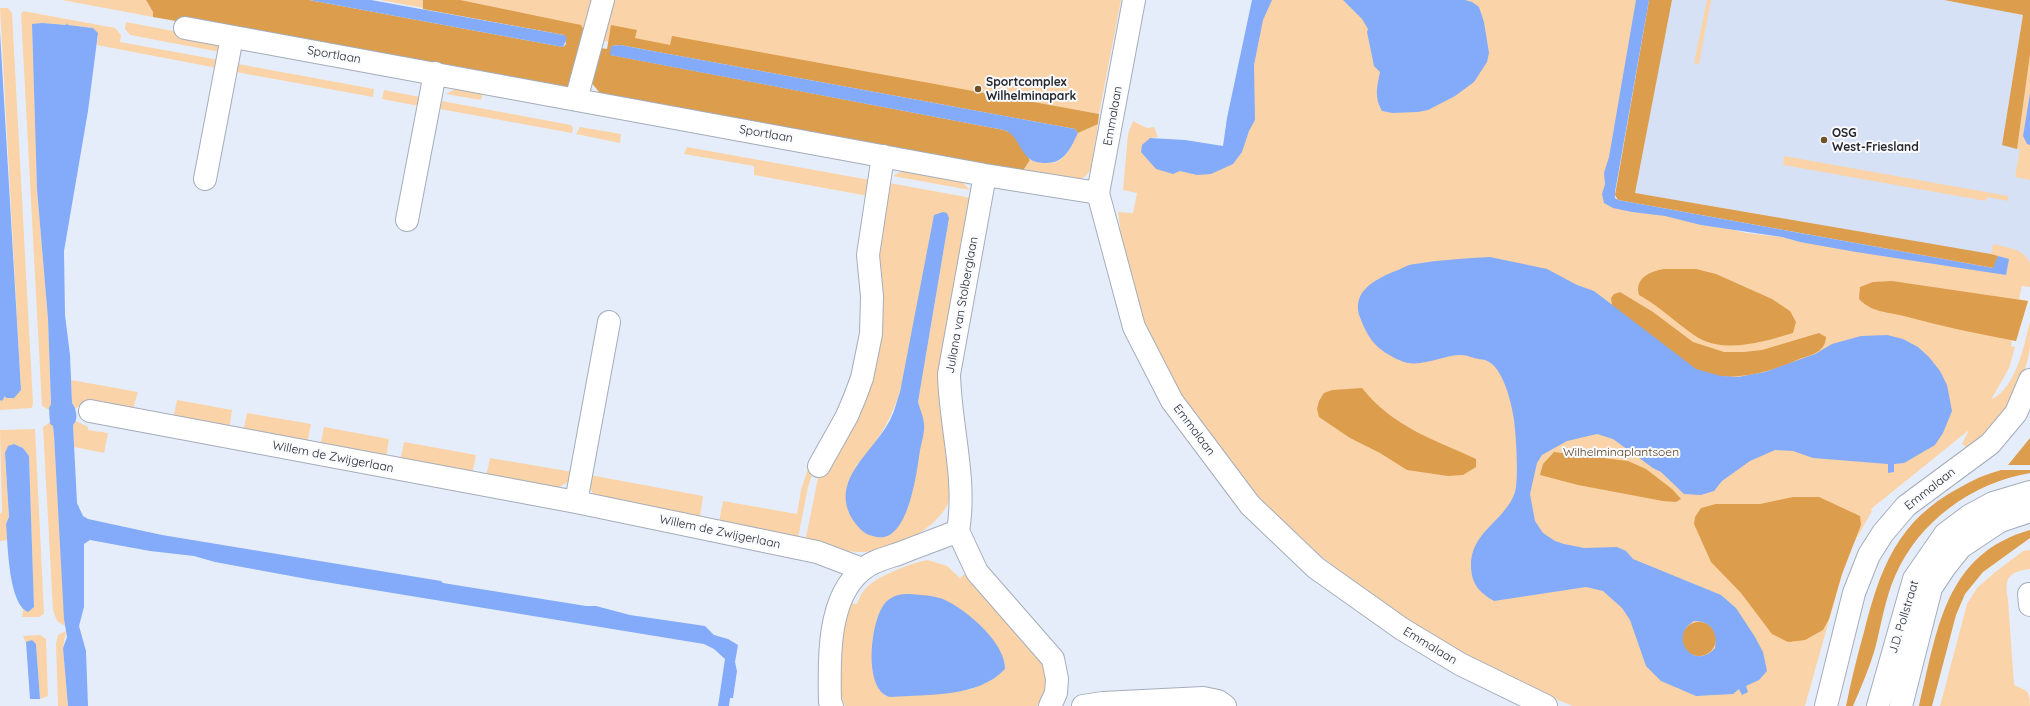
<!DOCTYPE html>
<style>
body{margin:0}
canvas{display:block;background:#e5edfb}
</style>
<canvas width="2030" height="706"></canvas>
<script>
const c = document.querySelector('canvas').getContext('2d');
c.lineJoin = 'round';
function paint(path, color) { c.fillStyle = color; c.fill(path, 'evenodd'); }
function strokePath(path, color, width, dash) { c.strokeStyle = color; c.lineWidth = width; c.lineCap = dash ? 'butt' : 'round'; c.setLineDash(dash || []); c.stroke(path); }
function label(font, color, halo, rows, align = 'center') {
  c.font = font + ' Quicksand,sans-serif'; c.lineWidth = 4; c.setLineDash([]); c.textBaseline = 'middle'; c.strokeStyle = halo; c.fillStyle = color; for (const [text, x, y, turn = 0] of rows) {
    c.save(); c.translate(x, y); c.rotate((+turn || 0) * Math.PI / 180); c.textAlign = isNaN(turn) ? turn : align; if (halo) c.strokeText(text, 0, 0); c.fillText(text, 0, 0); c.restore();
  }
}
const built = new Path2D(`
 M1672,0H1944L2023,15L2002,145L2030,135V278L1763,225L1765,215L1634,193Z`);
const green = new Path2D(`
 M62,0H146L153,12V17Z
 M380,0H1121L1099,114L1086,112L1082,128Z
 M1263,0H1640L1608,198L1746,233L1782,237L1797,241L2009,259L1991,254L1993,244C2005,247 2026,249 2030,264C2030,271 2030,280 2030,287L2022,286L2019,299L2028,301L2016,341L2012,340L2011,346L2015,347L2009,368L1991,400C2017,386 2023,348 2030,322C2030,330 2030,338 2030,346C2025,388 1999,423 1967,448L1962,444L1969,430L1871,509L1872,511L1850,550L1842,574L1805,706H1573L1555,699L1444,644L1366,591L1296,537L1242,479L1191,412L1165,366L1143,318L1123,249L1118,212L1133,213L1137,193L1123,190L1128,134L1133,121L1147,128L1154,127L1158,137L1150,138L1224,156Z
 M1707,0H1711L1699,64L1694,63Z
 M0,8H8L12,13L33,403L32,408L0,410V400L2,401L5,396L21,390Z
 M23,11L115,28L121,35L120,42L219,60L217,68L97,45L98,37L93,28L67,25L66,23V25L32,24L37,189L48,319L51,404L49,410L42,406L21,14Z
 M126,22L220,40V52L130,35L125,29Z
 M2030,55V93L2023,136L2027,144L2030,145V180L2015,177L2020,149H2017Z
 M238,64L374,89L373,97L236,72Z
 M459,87L483,92L481,100L446,94Z
 M384,90L420,97L419,106L382,99Z
 M442,101L571,125L573,128L572,133L440,109Z
 M1098,124L1091,167C1089,174 1085,178 1078,180L1022,172L1030,160C1052,166 1061,165 1072,145C1074,142 1075,136 1078,133C1080,131 1094,125 1098,124Z
 M580,127L621,134L620,143L576,134Z
 M687,147L870,180L868,196L754,175V166L684,154Z
 M1784,156L2008,196V201L1987,197L1986,201L1783,165Z
 M904,170L960,180L970,190L893,176Z
 M889,183L972,198L950,462C950,473 953,488 950,499C940,528 893,552 863,552C842,552 825,546 806,541V537L818,478L822,469L853,424L878,246ZM947,213L949,218L918,402L924,424L855,467C878,441 889,424 900,392Z
 M71,380L138,392L133,409L81,405L75,409L72,403Z
 M177,400L232,410L229,430L173,419Z
 M247,413L311,424L307,444L243,432Z
 M76,421L88,427V430L108,433L104,453L74,447L73,425Z
 M50,422L53,426L54,435L65,626L57,621L53,610L43,427Z
 M324,427L389,439L386,459L320,447Z
 M35,429L44,614L39,617H22L23,609L26,611L34,607L29,456L23,448L14,444L5,453L9,517L6,524L8,540L0,541V514L2,512L0,430Z
 M404,442L476,455L472,475L400,462Z
 M490,458L573,472L568,482L556,489L486,477Z
 M811,459L815,466L808,487L798,538L719,522L723,501L797,514L801,490Z
 M590,475L703,496L700,517L594,496L589,486Z
 M2030,550V569C2008,572 2004,578 2008,600L2014,685C2027,691 2030,690 2030,706H1940L1967,604L1977,588L1994,573L2023,551Z
 M928,560L947,566L960,578L966,573L1045,664L1047,688L1037,706H845C830,675 843,635 849,603L857,604C859,598 862,592 866,588C879,575 911,563 928,560ZM931,596C957,604 1006,641 1005,669L972,689L952,692L885,696L872,652L873,641Z
 M66,631L63,648L68,706H58L56,644L58,635Z
 M40,635L46,639L48,696L40,699L36,643H26L23,636Z`);
const forest = new Path2D(`
 M146,0H309L563,47L566,44L564,35L423,9V0H460L581,25L585,32L575,83L566,89L153,17V12Z
 M1649,0H1672L1635,193L1991,254L1998,256L1994,268L1618,200L1615,195Z
 M1944,0H2030V55L2017,149L2002,145L2023,15Z
 M611,25L637,30L635,38L670,45L672,36L1099,114L1098,124L1078,133L1075,129L620,45L611,46V55L1004,130L1013,134L1030,160L1022,172L605,97L599,92L591,82L594,47L607,49Z
 M1664,269H1696L1716,274L1772,299L1790,311L1796,322L1793,333C1763,342 1722,355 1694,335C1675,322 1659,306 1639,295C1634,278 1651,271 1664,269Z
 M1892,281L2028,301L2016,341C1978,334 1941,326 1904,316C1887,312 1871,312 1859,299L1860,287L1873,282Z
 M1620,292L1653,312L1693,342L1724,352H1744L1762,350L1819,333L1826,337C1825,354 1809,355 1797,360C1770,373 1722,385 1694,369C1665,351 1640,325 1612,306L1611,298L1614,294Z
 M1362,388C1393,427 1433,439 1476,459V467L1463,475L1448,476L1407,470L1380,453L1350,438L1319,417L1317,409L1319,401L1324,393L1332,390Z
 M2030,438V465H2008Z
 M1554,452L1628,461L1646,469L1672,489L1681,499L1676,502L1663,501L1578,485L1540,475L1543,464Z
 M2001,470H2030V473C1972,483 1919,521 1895,576C1885,599 1881,625 1875,649C1869,669 1861,687 1853,706H1846C1851,681 1857,657 1864,632C1880,569 1897,521 1959,488C1972,480 1986,474 2001,470Z
 M1793,497H1819L1860,516L1861,525L1842,574L1829,619L1823,630L1805,640L1788,642L1772,634L1741,593L1711,562L1694,524L1695,517L1701,508L1716,504H1760Z
 M2030,530V538L1983,572L1965,594L1956,615L1932,706H1919C1937,632 1944,554 2030,530Z
 M1682 639a17 17 0 1 1 34 0a17 17 0 1 1-34 0Z`);
const water = new Path2D(`
 M309,0H371L564,35L567,38L563,47Z
 M1252,0H1272L1263,20L1254,65L1255,120L1249,131L1242,152L1233,164L1211,174L1197,175L1180,171L1173,174L1156,169L1141,152L1142,145L1150,138L1185,140L1223,146L1227,118Z
 M1343,0H1465L1472,2L1479,7L1484,22L1489,53L1487,62L1474,82L1455,96L1428,110L1418,112L1392,113L1382,111C1374,97 1377,87 1380,72L1374,66L1367,32L1368,29L1362,19Z
 M1636,0H1649L1615,192V198L1618,200L1993,268L1998,256L2009,259L2006,275L1856,252L1800,242L1782,237L1701,225L1665,216L1632,212L1613,208L1604,203L1602,194L1605,184L1604,173L1609,157Z
 M42,23L66,25L67,23L68,25L93,28L98,33L88,111L64,251L65,315L70,355L72,403C76,408 79,420 73,425L77,503L83,516L88,519L162,535L441,581L443,583L586,606H596L630,615L705,626L714,635L728,639L738,645L735,662L737,671L733,698H730L729,706H718L725,659L714,649L704,644L307,579L215,562L194,556L150,551L90,540L84,544V607L79,626L86,651L88,706H68L63,648L67,637L64,619L54,435L53,426L50,424L49,408L51,404L48,319L37,189L32,24Z
 M0,32L21,390L14,398H6L5,396L2,401L0,400Z
 M620,45L1075,129L1078,133C1071,147 1065,164 1045,163C1041,163 1033,162 1030,159C1019,151 1018,135 1004,130L610,55L611,46Z
 M2030,93V145L2027,144L2023,136Z
 M943,212L947,213L949,218L918,402C920,409 923,416 924,423C925,431 922,441 920,450C917,470 909,543 877,537C865,535 860,530 853,520C828,479 875,452 891,418C895,410 897,400 900,392L934,215Z
 M1490,257L1547,269L1577,285L1594,291L1696,369L1721,376L1738,377L1765,372L1815,354L1832,344L1861,336L1887,335L1903,339L1918,347L1929,357L1940,371L1947,385L1952,411L1943,433L1935,445L1904,463L1894,464V472L1888,473V464L1813,458L1793,451L1775,450L1750,461L1722,481L1714,491L1701,495L1684,494L1661,472L1653,468L1613,439L1597,434L1567,441L1542,455L1537,463L1530,494L1535,521L1543,533L1555,541L1564,544L1584,548L1617,547L1626,551L1633,559L1721,595L1736,608L1755,637L1763,652L1767,671L1759,680L1746,686L1748,692L1742,695L1739,689L1733,694L1696,696L1661,681L1646,666L1630,620L1622,608L1603,591L1586,587L1494,601C1480,593 1472,585 1471,568C1469,532 1505,522 1515,492C1519,479 1516,435 1514,420C1512,404 1503,367 1487,361C1485,359 1481,360 1479,359C1472,358 1468,355 1461,355C1441,355 1419,370 1399,360C1378,350 1370,342 1361,320C1349,292 1375,279 1398,270C1403,268 1409,264 1415,264C1440,260 1465,258 1490,257ZM1694,621C1711,621 1718,632 1715,648C1694,672 1667,637 1694,621Z
 M14,444L23,448L29,456L34,607L28,612C8,603 8,543 6,524L9,517L5,453L8,446Z
 M909,594C921,595 932,595 943,599C966,609 1006,643 1005,669C978,698 928,694 891,697C862,693 870,616 887,601C894,595 900,594 909,594Z
 M32,640L36,644L40,699H30L26,642Z`);
const minor = new Path2D(`
 M1134,0L1098,193L1134,327L1172,401L1250,505L1316,568L1402,629L1460,664L1546,706
 M185,28L985,175L1098,193
 M576,100L603,0
 M205,179L232,37
 M407,220L435,73
 M90,411L576,502L817,552L862,569
 M819,466L847,416L855,397L862,378L871,334L872,296L868,255L883,156
 M576,502L609,322
 M958,531C967,479 950,426 949,374L985,175
 M2029,594L2030,605
 M832,706L830,702C829,661 827,598 862,570C872,561 886,558 898,554C918,546 938,539 958,531L977,572L1053,659L1057,679L1056,693L1050,706
 M1083,706L1103,703L1203,698L1218,701L1225,706
 M1826,706L1854,593L1869,555L1883,533L1906,506L1990,444L2016,413L2030,380
 M1878,706L1914,579L1945,534L1969,516L1993,503L2030,492
 M1901,706L1931,588L1945,567L1961,547L2000,521L2030,511`);
const markers = [
 [978,89,4,"#715027"],
 [1824,140,4,"#715027"]
];
const streetNames = [
 ["Sportlaan",334,55,10],
 ["Emmalaan",1113,116,-80],
 ["Sportlaan",766,134,10],
 ["Juliana van Stolberglaan",962,305,-80],
 ["Emmalaan",1194,430,53],
 ["Willem de Zwijgerlaan",333,457,11],
 ["Emmalaan",1930,489,-38],
 ["Willem de Zwijgerlaan",720,532,12],
 ["J.D. Pollstraat",1904,617,-73],
 ["Emmalaan",1430,646,31]
];
const poiNames = [
 ["Sportcomplex",986,82],
 ["Wilhelminapark",986,96],
 ["OSG",1832,133],
 ["West-Friesland",1832,147]
];
const parkNames = [
 ["Wilhelminaplantsoen",1621,452]
];
paint(built, '#d6e1f6');
paint(green, '#fad4a8');
paint(forest, '#dc9d4d');
paint(water, '#83abf9');
strokePath(minor, '#a5adba', 24);
strokePath(minor, '#fff', 22);
for (const [x, y, r, color] of markers) { const dot = new Path2D(); dot.arc(x, y, r, 0, 2 * Math.PI); c.fillStyle = color; c.fill(dot); strokePath(dot, '#f8fafd', 1.5); }
label('12px', '#26292e', '#f8fafd', streetNames);
label('bold 12px', '#26292e', '#f8fafd', poiNames, 'left');
label('12px', '#573d1b', '#f8fafd', parkNames);
</script>
